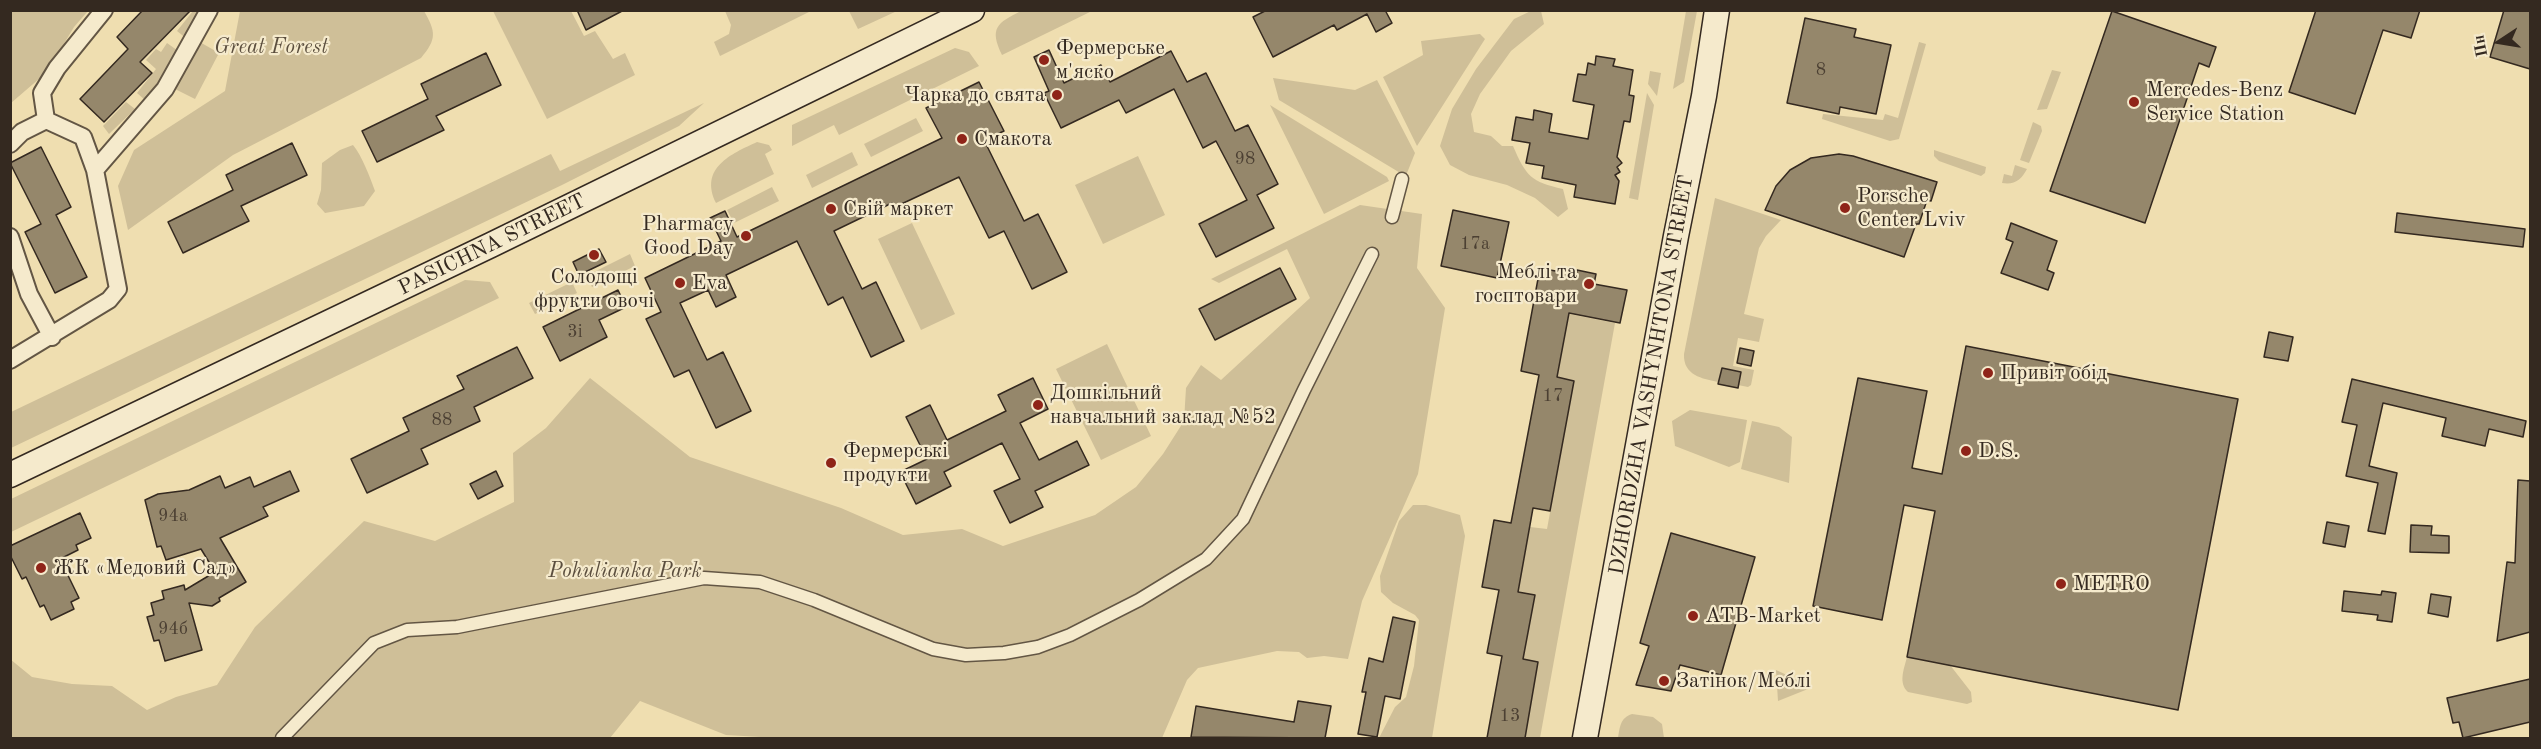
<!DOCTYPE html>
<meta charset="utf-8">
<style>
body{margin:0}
#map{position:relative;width:2541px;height:749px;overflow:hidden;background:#efdeb0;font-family:"Old Standard TT",serif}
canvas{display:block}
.frame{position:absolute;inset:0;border:12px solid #342920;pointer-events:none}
.north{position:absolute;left:2469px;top:12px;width:60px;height:60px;-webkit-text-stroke:4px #f5eacc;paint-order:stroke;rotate:258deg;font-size:16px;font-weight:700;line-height:24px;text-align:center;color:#342920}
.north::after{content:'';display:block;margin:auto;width:21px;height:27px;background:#342920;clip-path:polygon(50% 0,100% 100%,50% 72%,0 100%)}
</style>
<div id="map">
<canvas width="2541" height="749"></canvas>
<div class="frame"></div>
<div class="north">Пн</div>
</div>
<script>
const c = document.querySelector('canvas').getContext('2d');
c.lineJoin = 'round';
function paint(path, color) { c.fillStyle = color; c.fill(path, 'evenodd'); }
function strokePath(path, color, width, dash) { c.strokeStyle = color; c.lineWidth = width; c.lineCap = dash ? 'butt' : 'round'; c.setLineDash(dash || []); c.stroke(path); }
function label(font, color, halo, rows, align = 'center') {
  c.font = font + ' "Old Standard TT",serif'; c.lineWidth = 4.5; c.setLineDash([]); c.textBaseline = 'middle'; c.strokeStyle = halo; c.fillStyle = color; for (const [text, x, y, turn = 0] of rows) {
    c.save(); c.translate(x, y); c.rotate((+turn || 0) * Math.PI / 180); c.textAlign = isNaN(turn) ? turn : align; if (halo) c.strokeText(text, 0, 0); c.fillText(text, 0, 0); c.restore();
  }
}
const green = new Path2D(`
 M1533,10L1541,11L1544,24L1511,51L1480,94L1471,114L1474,132L1491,136L1502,146H1513C1526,176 1531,182 1563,189L1568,209L1558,217L1535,198L1507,185L1469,175L1450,165L1440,146L1452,109L1476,69L1514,19Z
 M11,11H88L74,27L47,72L11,103Z
 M193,11H204L187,39L177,31Z
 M240,11H424C436,32 437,39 421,58L233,155L128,230L118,186L134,150L225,91Z
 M493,11H571L584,36L595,31L613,59L625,53L635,75L547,119Z
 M725,11V10L811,11L720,56L714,42L729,34L731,25Z
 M849,11H897L858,29Z
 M1021,11L1022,10L1092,11L1002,55C989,28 997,23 1021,11Z
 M1686,11H1697L1684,82L1673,89Z
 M1480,34L1485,39L1417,146L1383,77L1423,55L1421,41Z
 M198,41L219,53L195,99L173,88Z
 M1919,42L1926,44L1899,139L1890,141L1822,119L1823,114L1883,120L1885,114L1898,118Z
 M167,43L181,53L167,75L145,100L137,93L156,69L146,60L156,49L161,52Z
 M955,48L969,52L979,66L839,135L834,125L792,146V125Z
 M2052,70L2061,72L2047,109L2037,110Z
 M1650,71L1661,73L1657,96L1648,84Z
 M1273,78L1355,90L1377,80L1415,153L1407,173L1402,174L1279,100Z
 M1647,93L1654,105L1638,200L1629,198Z
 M126,102L135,109L109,134L103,126Z
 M704,103L679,126L562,185L11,448V412L551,154L560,171Z
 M1270,105L1387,177L1389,181L1324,214Z
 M916,118L923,131L871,157L864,144Z
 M2033,122L2041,126L2042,131L2029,163L2020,160Z
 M757,142L769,145L772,150L765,154L774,174L716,203C699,168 731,154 757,142Z
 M353,145C362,156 370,177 375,191L364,206L325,213L317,204L321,190L322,163L340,150Z
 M1934,150L1986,167L1985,173L1981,176L1939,161L1934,156Z
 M852,152L858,165L812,188L806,175Z
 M1138,156L1165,215L1103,244L1075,185Z
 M2015,165L2027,169C2021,180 2015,185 2002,183L2004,174L2012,176Z
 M772,187L779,201L734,223L727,210Z
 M1715,198L1781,220L1766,236L1759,248L1744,314L1764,319L1759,342L1738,338L1733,366L1754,370L1751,385L1748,387L1738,385L1740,372L1722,368L1719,382C1702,379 1683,375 1684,354Z
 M1360,205L1422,214L1417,268L1445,308L1418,474L1362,601L1348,659L1324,656L1307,658L1299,652L1277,651L1198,668L1187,680L1162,738H778L726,735L640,701L610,738H11L10,659L32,677L72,684L112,686L147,710L176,697L217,685L255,627L364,521L435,541L514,502L513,453L546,428L590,378L690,457L841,508L903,535L962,529L1003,546L1095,515L1136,487L1163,454L1184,421L1186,388L1201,365L1221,380L1310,298L1287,249L1219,283L1211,279Z
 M912,223L955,314L921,330L878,239Z
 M630,254L635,266L592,287L586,276Z
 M465,280L490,282L499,298L11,532V499Z
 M572,282L577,293L535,314L529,303Z
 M1569,314L1615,323L1540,738H1525L1538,663L1523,659L1534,596L1518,592L1530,527L1547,529L1574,381L1557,377Z
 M1107,344L1151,436L1101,460L1056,369Z
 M1690,410L1747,420L1740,462L1729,467L1675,446L1672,421Z
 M1752,421L1779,427L1792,437L1789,483L1741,469Z
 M1413,505H1426L1460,515L1465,536L1432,738H1379L1395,707L1406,697L1414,666L1419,620L1415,615L1393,603L1381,592L1380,576L1399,521Z
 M1907,657L1950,665L1971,692L1972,702L1967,704L1908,692C1898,683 1904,669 1907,657Z
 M1776,670L1813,687L1778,701Z
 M1632,714L1653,717L1662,724L1664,738H1618C1620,727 1620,718 1632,714Z`);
const building = new Path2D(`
 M143,10H191L140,62L152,73L104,122L80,99L128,49L117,37Z
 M577,10H624L586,30Z
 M1267,10H1385L1392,23L1376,32L1367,14L1337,30L1334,25L1273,57L1253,17Z
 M2316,10H2420L2411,38L2383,30L2355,114L2289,92Z
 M2504,10H2530V69L2490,57Z
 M2112,11L2216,47L2209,67L2199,63L2145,223L2050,191Z
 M1805,18L1856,29L1854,37L1891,45L1876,114L1840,107L1839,114L1787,103Z
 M1049,50L1064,83L1101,65L1110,82L1171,51L1187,82L1206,73L1235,131L1248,125L1278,184L1257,195L1274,228L1216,257L1199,224L1247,200L1216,141L1203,148L1174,89L1126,113L1119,100L1061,128L1044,93L1049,91L1034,57Z
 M486,53L501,85L436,116L444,130L377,162L362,131L428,99L421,84Z
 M1596,56L1615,59L1613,66L1633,70L1629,95L1634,96L1630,122L1624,121L1617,157L1622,163L1617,167L1620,172L1615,175L1619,181L1615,204L1574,197L1576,185L1542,178L1544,166L1526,163L1530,143L1512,140L1516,117L1533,120L1534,110L1552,114L1549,132L1588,139L1594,105L1573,101L1578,74L1586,75L1588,63L1595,65Z
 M979,82L1004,131L984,140L1024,221L1038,214L1067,272L1032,289L1004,231L989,238L959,177L895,207L892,203L834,231L862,289L876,282L904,341L871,357L843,297L828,305L797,241L726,275L736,297L716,307L708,290L680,303L707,360L723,352L751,411L716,428L689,370L674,377L646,319L661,312L645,278L721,241L710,218L725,211L737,237L942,138L926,108Z
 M292,143L307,175L241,206L249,221L183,253L168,222L233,190L226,175Z
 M41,147L71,207L56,215L87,277L55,293L25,232L41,224L10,163Z
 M1839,154L1853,156L1937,182L1931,201L1927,200L1919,224H1916L1904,257L1765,210L1776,186L1790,170L1811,158Z
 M1453,210L1509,222L1497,278L1441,266Z
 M2397,213L2525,229L2523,247L2395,232Z
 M2011,223L2057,241L2047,270L2054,273L2048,290L2001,273L2013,242L2006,239Z
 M599,249L606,262L579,275L573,262Z
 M1280,268L1296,299L1215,340L1199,309Z
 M1540,268L1576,275L1577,270L1596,274L1594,284L1627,290L1620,323L1569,313L1557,377L1574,381L1550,511L1533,508L1518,592L1535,595L1523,659L1538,662L1525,738H1487L1502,656L1487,653L1499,590L1482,587L1494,520L1511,523L1539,375L1521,371Z
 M618,290L626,307L599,320L607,337L560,361L543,327Z
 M2269,332L2293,337L2288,361L2264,357Z
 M1966,346L2238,399L2178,710L1907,657L1935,511L1904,505L1882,620L1813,606L1858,378L1927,391L1912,468L1942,474Z
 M517,347L533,378L474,407L480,421L421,449L428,464L367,493L351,459L409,431L403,418L464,389L457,376Z
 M1740,348L1754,351L1751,366L1737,363Z
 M1722,368L1741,372L1738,388L1718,384Z
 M1033,378L1048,409L1020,423L1039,460L1077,441L1089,465L1035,491L1043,507L1010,523L994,491L1020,479L1002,443L944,472L951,486L916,504L900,472L927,459L906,417L930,405L947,440L1006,411L998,395Z
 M2352,379L2526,421L2523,437L2489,429L2485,446L2442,436L2446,418L2383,403L2369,466L2397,473L2385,534L2368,531L2378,483L2346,476L2357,425L2342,422Z
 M290,471L299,491L263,507L268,516L220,538L246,582L219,598L220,601L212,606L189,603L202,650L165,661L159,640L154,641L147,617L154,615L151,603L164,599L162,591L184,585L185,590L215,572L201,549L166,560L161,546L157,547L145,500L158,494L189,490L220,476L225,488L250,477L254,487Z
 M496,471L503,486L478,499L470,484Z
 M2518,480L2530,481V632L2497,641L2507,562L2515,563Z
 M80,513L91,538L76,545L78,550L60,559L79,598L71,602L74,609L51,620L44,605L40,607L26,577L22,579L10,555V546Z
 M2327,522L2349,526L2345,547L2323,543Z
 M2411,525L2432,526L2431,535L2449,536V553L2410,552Z
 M1671,533L1755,557L1721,675L1680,665L1671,691L1636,685L1649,646L1640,643Z
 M2344,591L2381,595L2382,591L2396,593L2392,622L2377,620L2378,615L2342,611Z
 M2431,594L2451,597L2448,617L2428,613Z
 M1393,617L1415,622L1400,699L1385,696L1377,737L1358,734L1366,692H1362L1369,658L1383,662Z
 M2530,679V722L2463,738L2459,722L2453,723L2447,698Z
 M1298,701L1331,706L1325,738L1191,737L1196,706L1294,722Z`);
const pedestrian = new Path2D(`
 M1392,217L1402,179
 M282,738L374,643L407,630L457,627L704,578L760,582L814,600L933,649L966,655L1004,653L1038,647L1070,635L1139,600L1206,559L1243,519L1304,390L1372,254`);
const minor = new Path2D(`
 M46,120L42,93L57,68L104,10
 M46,120L83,137L95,170
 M10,144L22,132L46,120
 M10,237L29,294L52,337
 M10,360L109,300L118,289L95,170L165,89L209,10`);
const secondary = new Path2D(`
 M10,475L491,245L972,10
 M1585,738L1676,236L1704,96L1717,10`);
const markers = [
 [1044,60,6,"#8f2418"],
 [1057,95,6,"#8f2418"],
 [2134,102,6,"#8f2418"],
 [962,139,6,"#8f2418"],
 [1845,208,6,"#8f2418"],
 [831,209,6,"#8f2418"],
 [746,236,6,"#8f2418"],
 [594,255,6,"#8f2418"],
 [680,283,6,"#8f2418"],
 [1589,284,6,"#8f2418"],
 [1988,373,6,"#8f2418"],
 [1038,405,6,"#8f2418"],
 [1966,451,6,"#8f2418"],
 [831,463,6,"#8f2418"],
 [41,568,6,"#8f2418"],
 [2061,584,6,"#8f2418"],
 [1693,616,6,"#8f2418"],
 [1664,681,6,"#8f2418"]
];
const numberNames = [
 ["8",1821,70],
 ["98",1245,159],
 ["17а",1475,244],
 ["3і",575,332],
 ["17",1553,396],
 ["88",442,420],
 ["94а",173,516],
 ["94б",173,629],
 ["13",1510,716]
];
const parkNames = [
 ["Great Forest",271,47],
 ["Pohulianka Park",625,571]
];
const poiNames = [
 ["Фермерське",1056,48],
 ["м'яско",1056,72],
 ["Mercedes-Benz",2146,90],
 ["Service Station",2146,114],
 ["Чарка до свята",1045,95,"right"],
 ["Смакота",974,139],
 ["Porsche",1857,196],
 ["Center Lviv",1857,220],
 ["Свій маркет",843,209],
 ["Pharmacy",734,224,"right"],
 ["Good Day",734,248,"right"],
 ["Меблі та",1577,272,"right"],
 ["госптовари",1577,296,"right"],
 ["Солодощі",594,277,"center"],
 ["фрукти овочі",594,301,"center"],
 ["Eva",692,283],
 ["Привіт обід",2000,373],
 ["Дошкільний",1050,393],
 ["навчальний заклад №52",1050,417],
 ["Фермерські",843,451],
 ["продукти",843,475],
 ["D.S.",1978,451],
 ["ЖК «Медовий Сад»",53,568],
 ["METRO",2073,584],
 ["ATB-Market",1705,616],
 ["Затінок/Меблі",1676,681]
];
const streetNames = [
 ["PASICHNA STREET",492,245,-26],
 ["DZHORDZHA VASHYNHTONA STREET",1652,375,-80]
];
paint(green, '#cfbf98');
paint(building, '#95876b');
strokePath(building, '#342920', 1.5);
strokePath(pedestrian, '#635644', 15);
strokePath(minor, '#635644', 20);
strokePath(secondary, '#342920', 27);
strokePath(pedestrian, '#f5eacc', 12);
strokePath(minor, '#f5eacc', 16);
strokePath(secondary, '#f5eacc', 24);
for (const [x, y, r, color] of markers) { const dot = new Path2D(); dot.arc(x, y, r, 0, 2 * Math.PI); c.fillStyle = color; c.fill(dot); strokePath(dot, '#f5eacc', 2); }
label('18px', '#4c4033', null, numberNames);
label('italic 21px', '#5b4e3e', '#f5eacc', parkNames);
label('21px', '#342920', '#f5eacc', poiNames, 'left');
label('21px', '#342920', '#f5eacc', streetNames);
</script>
